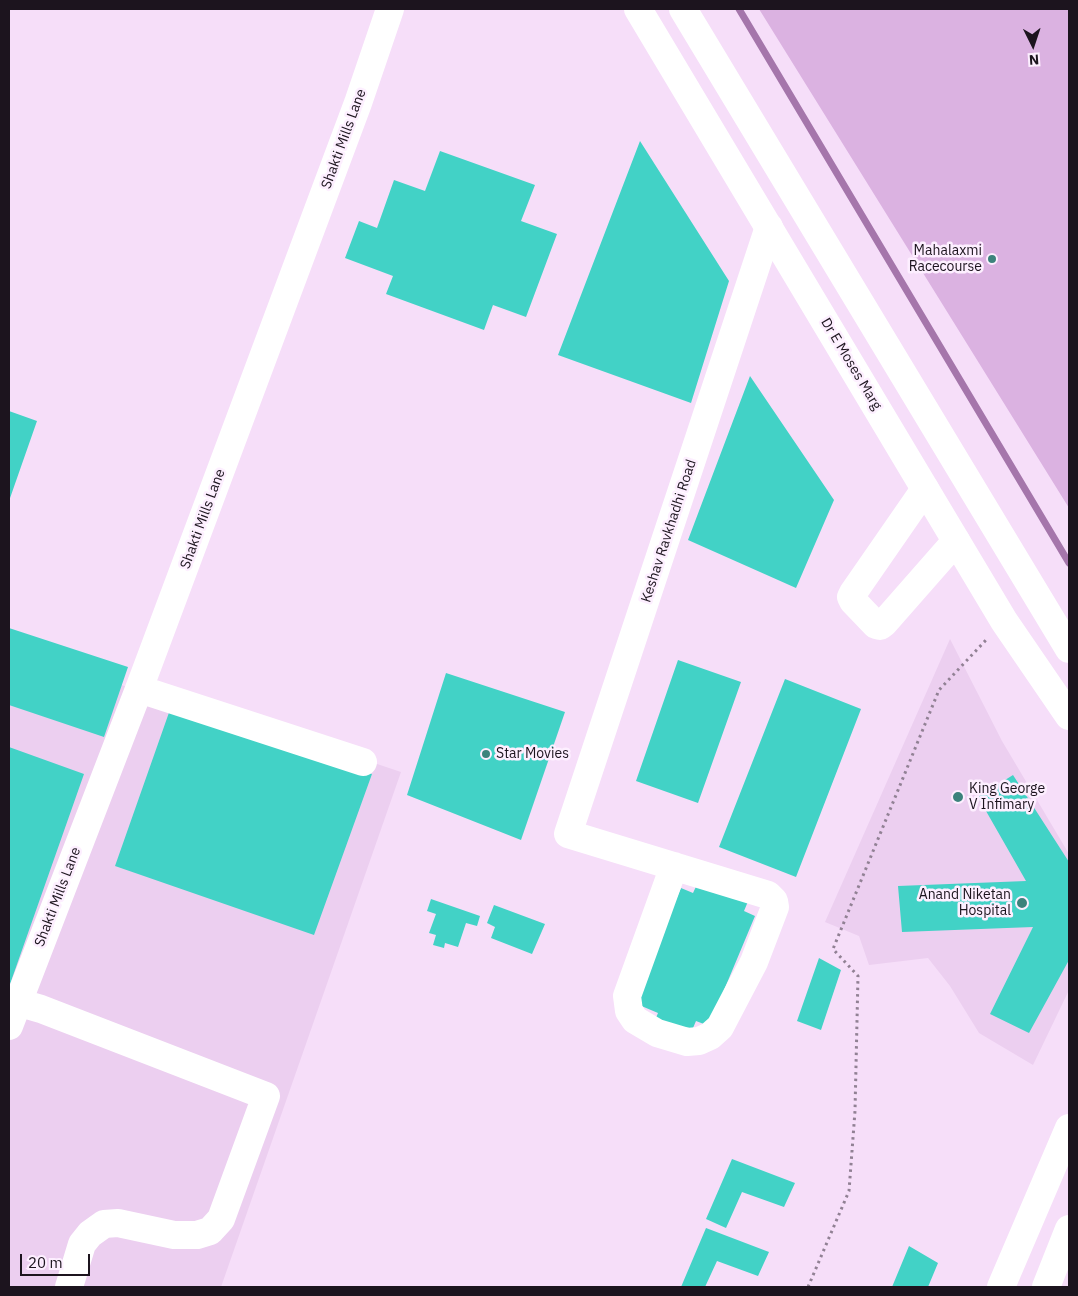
<!DOCTYPE html>
<style>
body{margin:0}
#map{position:relative;width:1078px;height:1296px;overflow:hidden;background:#f6def9;font-family:"IBM Plex Sans",sans-serif}
canvas{display:block}
.frame{position:absolute;inset:0;border:10px solid #1c141e;pointer-events:none}
.north{position:absolute;left:1008px;top:20px;width:50px;height:50px;-webkit-text-stroke:4px #fdefff;paint-order:stroke;rotate:176deg;font-size:14px;font-weight:700;line-height:20px;text-align:center;color:#1c141e}
.north::after{content:'';display:block;margin:auto;width:18px;height:22px;background:#1c141e;clip-path:polygon(50% 0,100% 100%,50% 72%,0 100%)}
.scale{position:absolute;left:20px;top:1254px;width:70px;height:22px;box-sizing:border-box;border:2px solid #1c141e;border-top:0;padding-left:6px;font-size:15px;line-height:18px;white-space:nowrap;color:#1c141e;-webkit-text-stroke:4px #fdefff;paint-order:stroke}
</style>
<div id="map">
<canvas width="1078" height="1296"></canvas>
<div class="frame"></div>
<div class="north">N</div>
<div class="scale">20 m</div>
</div>
<script>
const c = document.querySelector('canvas').getContext('2d');
c.lineJoin = 'round';
function paint(path, color) { c.fillStyle = color; c.fill(path, 'evenodd'); }
function strokePath(path, color, width, dash) { c.strokeStyle = color; c.lineWidth = width; c.lineCap = dash ? 'butt' : 'round'; c.setLineDash(dash || []); c.stroke(path); }
function label(font, color, halo, rows, align = 'center') {
  c.font = font + ' "IBM Plex Sans",sans-serif'; c.lineWidth = 5; c.setLineDash([]); c.textBaseline = 'middle'; c.strokeStyle = halo; c.fillStyle = color; for (const [text, x, y, turn = 0] of rows) {
    c.save(); c.translate(x, y); c.rotate((+turn || 0) * Math.PI / 180); c.textAlign = isNaN(turn) ? turn : align; if (halo) c.strokeText(text, 0, 0); c.fillText(text, 0, 0); c.restore();
  }
}
const built = new Path2D(`
 M950,639L1002,741L1069,854V990L1033,1065L979,1033L950,986L928,958L869,965L859,936L825,922Z
 M9,647L154,696L156,690L401,772L221,1287H9Z`);
const green = new Path2D(`
 M759,9H1069V509V508Z`);
const stream = new Path2D(`
 M739,9L1069,563`);
const building = new Path2D(`
 M640,141L729,281L691,403L558,355Z
 M440,151L535,185L521,221L557,234L526,317L493,305L484,330L386,294L393,276L345,258L359,221L377,228L394,180L425,191Z
 M750,376L834,500L796,588L688,540Z
 M9,411L37,421L9,501Z
 M9,628L128,667L104,737L9,705Z
 M678,660L741,682L698,803L636,781Z
 M446,673L565,712L521,840L407,795Z
 M785,679L861,709L796,877L719,847Z
 M172,704L372,774L314,935L115,866Z
 M9,747L84,774L9,987Z
 M1013,775L1069,862V960L1029,1033L990,1014L1033,927L902,932L898,886L1026,881L978,797Z
 M700,878L749,899L744,911L755,916L709,1026L696,1021L690,1035L655,1020L658,1013L632,1002L681,888L693,893Z
 M431,899L480,916L477,926L466,923L458,947L445,943L444,948L433,945L436,935L429,933L436,914L427,911Z
 M494,905L545,924L532,954L491,938L495,927L487,923Z
 M819,958L841,970L821,1030L797,1021Z
 M732,1159L795,1183L784,1207L742,1192L726,1228L706,1219Z
 M706,1228L769,1252L758,1276L717,1261L705,1287H681Z
 M909,1246L938,1263L928,1287H892Z`);
const path = new Path2D(`
 M808,1287L849,1191L855,1111L858,976L833,949L939,690L986,640`);
const minor = new Path2D(`
 M925,489L853,593L851,597L853,601L876,625L880,626L884,623L956,541
 M139,689L363,762
 M674,866L627,996L629,1011L635,1020L657,1033L687,1042L699,1041L710,1036L720,1027L754,962L775,907L774,901L768,895L568,834L769,227
 M17,1002L41,1009L266,1096L221,1219L210,1231L197,1235H174L118,1223L104,1224L90,1234L82,1244L69,1287
 M9,1026L139,689L358,103L390,9`);
const major = new Path2D(`
 M638,9L1004,621L1069,716
 M683,9L1069,649
 M1001,1287L1069,1128
 M1046,1287L1069,1229`);
const markers = [
 [992,259,5,"#3c837c"],
 [486,754,5,"#3c837c"],
 [958,797,6,"#3c837c"],
 [1022,903,6,"#3c837c"]
];
const streetNames = [
 ["Shakti Mills Lane",344,139,-70],
 ["Dr E Moses Marg",851,364,59],
 ["Shakti Mills Lane",203,519,-70],
 ["Keshav Ravkhadhi Road",669,531,-72],
 ["Shakti Mills Lane",58,897,-69]
];
const poiNames = [
 ["Mahalaxmi",982,251],
 ["Racecourse",982,267],
 ["Star Movies",496,754,"left"],
 ["King George",969,789,"left"],
 ["V Infimary",969,805,"left"],
 ["Anand Niketan",1011,895],
 ["Hospital",1011,911]
];
paint(built, '#eccff0');
paint(green, '#dbb2e1');
strokePath(stream, '#a576ab', 7);
paint(building, '#42d2c6');
strokePath(path, '#918194', 3, [2.5, 4]);
strokePath(minor, '#fff', 28);
strokePath(major, '#fff', 28);
for (const [x, y, r, color] of markers) { const dot = new Path2D(); dot.arc(x, y, r, 0, 2 * Math.PI); c.fillStyle = color; c.fill(dot); strokePath(dot, '#fdefff', 2); }
label('14px', '#1c141e', '#fdefff', streetNames);
label('14px', '#1c141e', '#fdefff', poiNames, 'right');
</script>
